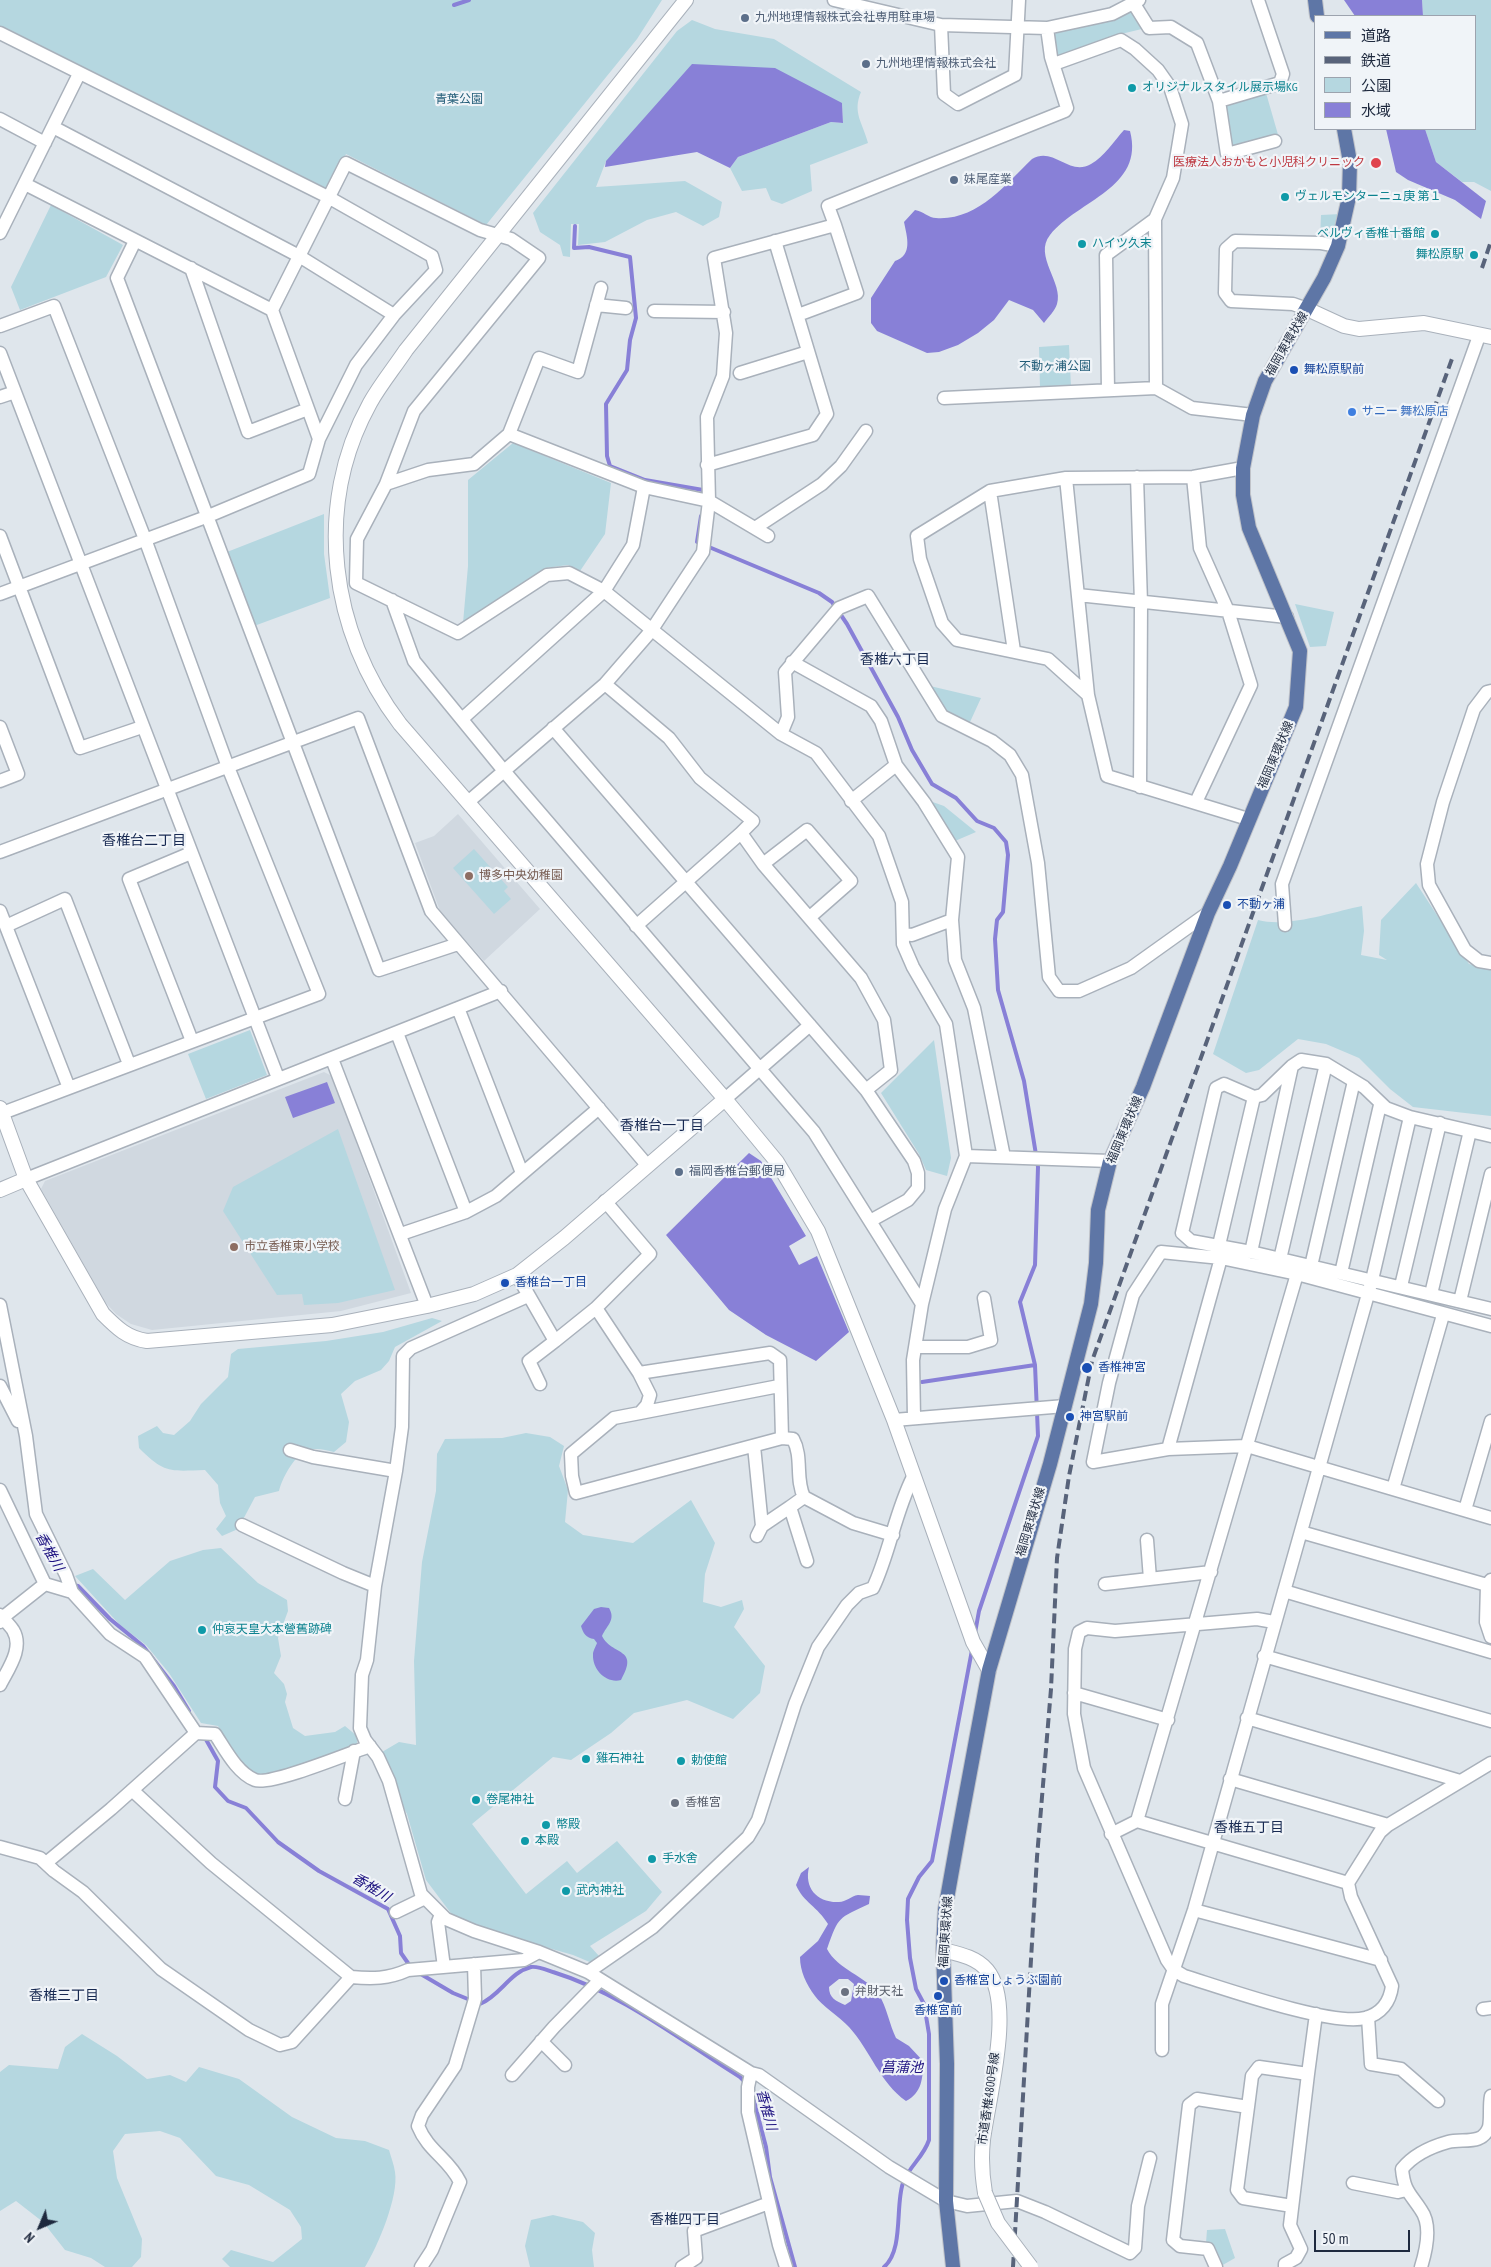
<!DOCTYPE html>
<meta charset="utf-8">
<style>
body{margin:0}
#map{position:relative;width:1491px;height:2267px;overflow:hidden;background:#dfe6ec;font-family:"PT Sans Narrow","Noto Sans JP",sans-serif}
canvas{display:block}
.legend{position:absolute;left:1314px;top:15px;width:162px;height:115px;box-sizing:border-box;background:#f0f4f8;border:1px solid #9ca3ae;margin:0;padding:6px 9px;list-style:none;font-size:15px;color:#1e293e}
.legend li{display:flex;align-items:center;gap:10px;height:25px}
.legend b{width:25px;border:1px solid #9ca3ae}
.north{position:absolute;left:15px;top:2202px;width:50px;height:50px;-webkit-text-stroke:4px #f0f4f8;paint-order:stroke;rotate:225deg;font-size:14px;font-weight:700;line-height:20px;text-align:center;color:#1e293e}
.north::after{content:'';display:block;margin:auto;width:18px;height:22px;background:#1e293e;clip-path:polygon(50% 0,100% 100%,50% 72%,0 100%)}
.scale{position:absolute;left:1314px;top:2230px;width:96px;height:22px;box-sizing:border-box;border:2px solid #1e293e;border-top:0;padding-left:6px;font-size:15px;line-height:18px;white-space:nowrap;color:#1e293e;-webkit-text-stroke:4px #f0f4f8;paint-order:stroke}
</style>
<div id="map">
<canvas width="1491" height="2267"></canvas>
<ul class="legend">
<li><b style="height:6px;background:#5e76a6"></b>道路</li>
<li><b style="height:6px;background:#58637a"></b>鉄道</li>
<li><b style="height:14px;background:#b5d7e0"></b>公園</li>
<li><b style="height:14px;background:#8880d7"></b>水域</li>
</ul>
<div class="north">N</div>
<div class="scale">50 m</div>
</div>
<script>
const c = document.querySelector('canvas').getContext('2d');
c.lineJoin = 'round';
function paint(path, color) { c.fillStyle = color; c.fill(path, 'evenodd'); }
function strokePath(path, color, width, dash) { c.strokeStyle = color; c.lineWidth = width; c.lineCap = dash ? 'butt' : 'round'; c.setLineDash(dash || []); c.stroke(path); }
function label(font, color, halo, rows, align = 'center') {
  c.font = font + ' "PT Sans Narrow","Noto Sans JP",sans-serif'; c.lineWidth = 4.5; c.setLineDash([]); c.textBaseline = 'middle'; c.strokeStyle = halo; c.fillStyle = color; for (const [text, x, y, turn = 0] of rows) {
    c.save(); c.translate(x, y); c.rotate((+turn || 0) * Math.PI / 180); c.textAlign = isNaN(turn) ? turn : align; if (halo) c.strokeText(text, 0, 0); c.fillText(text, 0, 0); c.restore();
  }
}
const built = new Path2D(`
 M458,814L540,909L484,961L440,911L415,843L434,836Z
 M324,1072L332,1076L411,1293L341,1311L152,1330L131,1324L116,1314L105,1302L41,1189L45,1181Z`);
const green = new Path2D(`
 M0,0H662L637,39L486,225L346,154L328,188L319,190L0,28Z
 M1422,0H1491V191L1474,182H1462L1436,162L1425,129H1475V16H1423Z
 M1134,9L1146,28L1121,34L1061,59L1055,55L1054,34Z
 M692,20L715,29L774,39L861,92C852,113 863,123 868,143L810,165L812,191L782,204L771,200L766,188L742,191L730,168L738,157L831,122L843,123L842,103L606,161L596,187L685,181L722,202L719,217L703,226L676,212L647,220L605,242L578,245L579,224H571L570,257L563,256L560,245L540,232L533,213L677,31Z
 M1266,93L1279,138L1229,151L1223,105Z
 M51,205L123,245L106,277L20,310L11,287Z
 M1341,214L1334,233L1320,240L1321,215Z
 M1069,345L1071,387L1040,388L1039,347Z
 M513,443L611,483L605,534L580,571L568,565L545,568L463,623L468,566V480Z
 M324,514V554L330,598L254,626L227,552Z
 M1295,604L1334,612L1326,646L1310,647Z
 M930,686L981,698L970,722L944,711Z
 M927,800L944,806L976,832L955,841Z
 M474,849L508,887L504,891L511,899L494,914L453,868Z
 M1416,883L1469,964L1491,969V1116L1413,1107L1390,1089L1359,1058L1326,1044L1298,1039L1259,1070L1246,1073L1213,1054L1258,920C1288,928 1332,912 1362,906L1364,931L1361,955L1387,960L1379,955L1381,920Z
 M250,1030L267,1075L206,1099L188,1054Z
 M934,1040L951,1158L947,1176L926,1170L919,1154L881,1093Z
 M338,1129L395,1290L338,1303L304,1305L302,1294L277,1295L223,1211L233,1187Z
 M432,1318L442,1321L395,1347L389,1361L381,1370L355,1381L341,1394L349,1422L346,1442L334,1452C325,1450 315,1447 306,1451C293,1457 282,1479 279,1491L255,1497L238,1529L222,1536L216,1529L226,1516L220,1503L218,1485L205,1470C170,1471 165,1474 139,1448L138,1436L157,1426L163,1433L174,1435L190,1421L201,1404L228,1377L231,1354L238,1349L326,1341L383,1332Z
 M526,1433L550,1437L564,1446L559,1466L568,1490L565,1522L583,1535L633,1543L691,1500L715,1543L705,1574L703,1602L721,1607L742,1600L744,1609L734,1627L765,1666L760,1693L733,1719L687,1700L634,1713L611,1733L571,1760L553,1757L472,1824L526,1894L567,1861L577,1873L617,1841L662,1892L646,1911L590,1946L599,1956L592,1963L573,1955L475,1927L453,1916L426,1880L407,1814L395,1792L382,1752L399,1742L416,1745L414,1661L422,1562L436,1491L437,1454L445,1439L502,1438Z
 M221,1548L258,1583L287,1600L288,1611L278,1638L281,1656L274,1673L284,1684L287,1694L285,1702L293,1728L305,1736L335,1732L345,1726L357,1736V1744L279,1774L261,1777L239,1763L218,1726L201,1723L169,1673L146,1645L120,1625L75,1576L93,1569L125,1600L170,1561L203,1550Z
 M82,2034L117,2056L147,2079L170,2075L186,2082L199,2067L239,2079L292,2117L336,2138L365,2141L389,2150C391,2157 394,2165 395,2172C399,2196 378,2246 365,2267H230L222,2259L231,2250L273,2262L302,2239L301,2227L290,2210L249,2185L216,2176L180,2138L160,2131L125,2134L113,2151L117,2178L142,2239L141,2257L132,2267H105L91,2258L65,2250L43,2222L16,2201L0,2211V2072L9,2065L58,2069L65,2047Z
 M553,2215L583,2222L595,2233L592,2250L594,2267H530L525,2246L531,2220Z
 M1225,2229L1235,2258L1221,2266L1206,2243L1207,2230Z`);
const water = new Path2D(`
 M1344,0H1422L1423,16H1355Z
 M692,64L775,68L842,103L843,123L831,122L738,157L730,168L697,152L605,167L606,161Z
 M1386,129H1425L1436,162L1486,201L1481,219L1455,200L1408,180L1396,172Z
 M1124,130L1130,131C1145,188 1078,200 1050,235C1033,256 1064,283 1057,304C1055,311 1048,317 1044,323L1033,310L1009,300L994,320L978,333L958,345L939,352L927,353L877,331L871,323V298L895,261C913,255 907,237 904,222L915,210C923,211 929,218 936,218C977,221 1005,185 1032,159C1054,146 1069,177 1091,164C1104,157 1114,141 1124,130Z
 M327,1082L335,1103L293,1118L285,1097Z
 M749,1153L761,1161L806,1236L789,1246L799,1265L817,1256L849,1332L816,1361L766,1335L729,1310L666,1235Z
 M601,1607L609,1608C616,1620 607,1625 602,1636C612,1656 640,1647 621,1680C607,1684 592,1670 593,1654C593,1651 596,1646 597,1643L594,1639C586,1638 583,1633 581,1626L594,1609Z
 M809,1867C804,1888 817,1903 839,1902C846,1902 851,1896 858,1895C862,1895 867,1896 870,1896L869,1904C838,1919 839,1915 827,1949C838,1970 865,1975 879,1995C886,2005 890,2026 896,2038L909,2046L923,2061C923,2078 922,2093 906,2101C880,2083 870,2050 849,2027C840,2017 821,2005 815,1996C806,1984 800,1971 800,1957L818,1941L828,1924C818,1907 803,1902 796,1885L801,1873ZM839,1979H848L854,1984L851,2001L845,2005C836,2001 829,1998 829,1987Z`);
const stream = new Path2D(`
 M454,5L469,0
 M575,226L574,248L589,247L630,257L636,318L630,340L627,370L606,404L607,456L610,466L645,480L703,490V494
 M701,516L697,542L819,593L832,602L847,624L898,717L912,750L932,784L956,798L977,821L994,828L1006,842L1008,855L1003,912L997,920L995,939L998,990L1024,1081L1038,1167L1035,1265L1020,1302L1035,1365L1038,1436L979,1611L975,1633
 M922,1382L1035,1365
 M74,1585L78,1586L110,1619L143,1646L174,1686L189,1711
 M204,1736L218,1761L215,1787L228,1801L246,1808L278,1842L319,1871L388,1909L400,1936L401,1953L410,1966
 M419,1973L453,1993L480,2004C500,1996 510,1972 531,1967C538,1966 547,1970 553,1972C621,1993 680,2040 740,2077L747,2084
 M754,2101L766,2147L770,2177L795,2267
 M884,2267C904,2250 895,2205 903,2183C909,2166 923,2158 929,2140V2034L924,2004L916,1989L910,1958L907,1920L908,1899L919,1877L932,1861L972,1650`);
const minor = new Path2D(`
 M834,0L941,25L1047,28L1112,14L1139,0
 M1134,4L1149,28L1171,27L1197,43L1219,101L1280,83L1283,74L1258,0
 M941,25L944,94L958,104L1015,75L1019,0
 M0,33L328,197L432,256L436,270L394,315L356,365L319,439
 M1054,64L1121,40L1135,49L1158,70L1170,87L1182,124L1173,178L1155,219L1156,388
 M1219,101L1227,154L1275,141
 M0,119L45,143
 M53,127L299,256L394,315
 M0,233L79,74
 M135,241L117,278L379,970L458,944
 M191,268L248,432L308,409
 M596,305L626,308
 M1307,309L1293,304L1231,301L1225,293L1226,249L1235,241L1321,243L1338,246
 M272,310L346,163L480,230L511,239L539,258L414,411L386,484
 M654,311L724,312
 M798,315L857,293L835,225
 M0,326L54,306L145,539L228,767L319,994L255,1018L278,1078
 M0,353L255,1018L0,1114
 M740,373L808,352
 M1108,390L1106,255L1155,219
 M0,397L15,392
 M944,398L1156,388L1192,408L1253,415
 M509,434L539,358L578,372L601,288
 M707,465L813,435L827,414L775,241
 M1137,477L1141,603L1140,787
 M1193,477L1200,548L1228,611L1251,685L1196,802
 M1066,478L1088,695L1107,776L1248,819
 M990,491L1014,651
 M755,528L822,484L841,466L866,431
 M0,536L80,748L142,727
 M768,536L709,501L644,487L509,434L474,464L428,470L386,484L357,539L356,583L458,633L547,575L569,573L604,591L781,734L816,753L879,836L902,902L903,944L913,967L946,1024L966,1156L945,1209L922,1304L913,1360L914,1418
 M0,594L206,517L309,474L319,439L272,310L25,184
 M1078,595L1287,617
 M392,600L414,661L504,771L814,1132L922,1304
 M792,662L871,706L881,721L896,765L924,802L958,857L952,920L955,960L974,1008L1004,1157
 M605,684L669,738L700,778L753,821L741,833L763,864L861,978L884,1020L891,1070L866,1090
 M1491,691L1487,692L1474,709L1443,802L1427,864L1429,885L1465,950L1479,961L1491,963
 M1088,695L1048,659L957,640L942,623L920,559L917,536L990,491L1066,478L1193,477L1243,468
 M462,719L604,591L633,545L644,487
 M0,727L18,774L0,781
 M553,728L866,1090L914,1161L918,1173V1188L908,1200L870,1221
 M781,734L788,717L785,672L839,608L868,596L942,716L992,741L1010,755L1022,775L1038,863L1049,977L1059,991H1079L1131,968L1208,913
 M851,801L896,765
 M468,802L605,684L651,631L703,552L709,501L707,417L723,376L726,333L714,258L835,225L828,206L1065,111L1067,108L1051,57L1047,28
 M0,852L358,718L431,911L647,1165
 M191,853L129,879L192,1041
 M763,864L807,830L851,881L810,917
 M0,911L69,1088
 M1285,925L1282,884L1479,336
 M6,926L65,899L129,1064
 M636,926L741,833
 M903,934L912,935L952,920
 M458,1008L522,1173
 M397,1033L466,1212
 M332,1059L427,1306
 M725,1099L810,1025
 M1491,1136L1410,1117L1386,1108L1364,1087L1326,1064L1301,1060L1292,1066L1262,1095L1254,1097L1224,1084L1216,1088L1182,1233L1191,1241L1251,1252L1491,1309
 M966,1156L1110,1161
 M26,1179L501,991
 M401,1234L466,1212L496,1196L599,1108
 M1219,1245L1254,1097
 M1251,1252L1292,1066
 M1280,1259L1326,1064
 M1311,1266L1354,1081
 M1341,1273L1380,1105
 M517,1275L555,1341L596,1308L639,1373L650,1395L647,1405L640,1413L614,1418L571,1454L572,1476L576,1493L782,1438L793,1439C803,1457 795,1479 804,1497L853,1523L893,1535
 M1401,1286L1440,1123
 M1431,1294L1470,1131
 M528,1296L411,1348L403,1356L402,1427L396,1471L375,1586L367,1660L362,1675L360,1728L365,1740L378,1757L389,1781L421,1894L446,1919L474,1931L539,1952L588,1972L751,2073L759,2075L889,2167L946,2201L967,2206L1017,2201L1045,2212L1130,2253L1135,2248L1138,2206L1150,2158
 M1460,1301L1491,1174
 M0,1305L26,1436L36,1514L66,1575L72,1592
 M596,1308L650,1254L605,1201
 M1491,1326L1297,1274L1221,1258L1161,1252L1133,1295L1109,1383L1093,1462L1168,1449L1247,1446L1491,1518
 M915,1347H968L991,1340L984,1298
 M639,1373L770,1353L780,1360L782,1438
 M540,1384L529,1361L555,1341
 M0,1386L18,1421
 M640,1413L779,1386
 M894,1420L1065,1406
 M754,1446L762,1526
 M1168,1449L1221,1258
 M290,1450L313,1457L396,1471
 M1393,1489L1443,1315
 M0,1490L45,1584L72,1592L110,1634L145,1657L196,1733
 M804,1497L790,1507L807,1561
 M1465,1510L1491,1421
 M242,1525L343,1573L375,1586
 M1301,1532L1487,1585
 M757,1536L762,1526L790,1507
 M1147,1540L1150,1579
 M1491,1580L1487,1585L1486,1622L1491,1637
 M1105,1584L1211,1572
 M1284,1591L1491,1652
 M0,1615C4,1620 9,1624 13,1630C24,1648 8,1669 0,1685
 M0,1622L2,1618L45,1584
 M1274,1622L1257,1619L1115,1631L1087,1628L1079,1632L1075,1649L1074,1714L1084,1768L1167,1960L1174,1970L1184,1976C1220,1987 1333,2027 1365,2018C1381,2014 1390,2002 1392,1986L1351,1897L1348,1883L1380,1832L1388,1825L1491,1763
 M1264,1656L1491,1721
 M1074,1693L1168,1720
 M1247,1718L1460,1781
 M1230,1779L1388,1825
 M132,1790L211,1863L351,1977
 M345,1799L354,1751
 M1137,1821L1348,1883
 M1111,1834L1137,1821L1297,1274
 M0,1847L40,1858L54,1871L83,1892L161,1969L249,2030L280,2045L292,2042L351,1977C372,1979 388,1979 408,1970L524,1960L539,1952
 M46,1863L111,1809L196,1733L215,1734C225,1749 237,1773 255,1780C270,1786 350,1753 370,1746
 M1194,1910L1381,1960
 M396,1912L425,1898
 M441,1914L438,1922L444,1967
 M588,1972L653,1927L748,1837L758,1820L795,1704L818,1647L847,1605L859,1593L873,1588C890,1552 895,1512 913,1477
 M1483,2009L1491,2008
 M1368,2017L1371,2064L1401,2069L1438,2101
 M541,2041L565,2065
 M1162,2050V2004L1194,1910L1372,1280L1410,1117
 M751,2073L748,2087V2112L779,2245L786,2267
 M1308,2074L1316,2014
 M512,2075L554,2027L600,1980
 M1248,2107L1237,2190L1243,2198L1292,2206
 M1353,2183L1398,2192L1406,2190
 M421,2267L432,2250L460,2182C449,2159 428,2151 418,2126L422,2115L455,2066L475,1999L474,1964
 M682,2267L696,2258L694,2231L769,2203
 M1216,2267L1208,2249L1180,2246L1173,2240L1189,2105L1197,2099L1248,2107L1252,2076L1259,2067L1308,2074L1290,2225L1301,2249L1296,2258L1285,2264V2267
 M1421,2267C1426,2251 1432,2225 1421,2210C1410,2193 1404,2191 1402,2169C1414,2154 1430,2147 1448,2142C1463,2138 1482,2146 1489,2127C1491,2118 1489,2106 1491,2096`);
const tertiary = new Path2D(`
 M686,0L406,350C394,368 380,385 370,403C313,506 330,632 400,724L725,1099L777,1162L818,1231L894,1420L973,1642L989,1670
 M1307,309L1344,326L1359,329L1424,323L1491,337
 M0,1108L26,1179L103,1314C117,1328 127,1338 147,1341L332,1325L427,1306L474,1294L517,1275L564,1238L725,1099
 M0,1190L26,1179
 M943,1950C959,1954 976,1957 987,1970C1015,2003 988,2099 983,2140C981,2158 982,2175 985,2193`);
const primary = new Path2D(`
 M1315,0L1317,16
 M953,2267L946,2201L947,2064L943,1950L945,1910L958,1837L989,1670L1050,1464L1091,1304L1096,1263L1098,1210L1110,1161L1143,1087L1208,913L1230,866L1296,707L1300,651L1249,528L1243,495V468L1253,415L1265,381L1324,278L1338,246L1349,197L1350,162L1344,129`);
const rail = new Path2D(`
 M1482,268L1491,241
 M1013,2267L1037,1857L1051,1689L1057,1558L1069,1476L1092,1361L1453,356`);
const tertiaryBridge = new Path2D(`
 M985,2193L998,2223L1031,2267`);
const markers = [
 [745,18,5,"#5c6f8a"],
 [866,64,5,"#5c6f8a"],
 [1132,88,5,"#0f9aa8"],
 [1376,163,6,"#e0444e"],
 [954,180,5,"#5c6f8a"],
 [1285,197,5,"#0f9aa8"],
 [1435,234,5,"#0f9aa8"],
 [1082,244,5,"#0f9aa8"],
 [1474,255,5,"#0f9aa8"],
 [1294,370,5,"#1a4fb4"],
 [1352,412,5,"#3f7fe0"],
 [469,876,5,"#8d6e63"],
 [1227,905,5,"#1a4fb4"],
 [679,1172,5,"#5c6f8a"],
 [234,1247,5,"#8d6e63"],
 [505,1283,5,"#1a4fb4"],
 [1087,1368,6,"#1a4fb4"],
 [1070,1417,5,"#1a4fb4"],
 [202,1630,5,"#0f9aa8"],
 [586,1759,5,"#0f9aa8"],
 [681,1761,5,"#0f9aa8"],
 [476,1800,5,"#0f9aa8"],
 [675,1803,5,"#6b7280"],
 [546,1825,5,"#0f9aa8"],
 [525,1841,5,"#0f9aa8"],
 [652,1859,5,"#0f9aa8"],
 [566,1891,5,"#0f9aa8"],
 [944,1981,5,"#1a4fb4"],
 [845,1992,5,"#6b7280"],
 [938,1996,5,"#1a4fb4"]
];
const serviceNames = [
 ["九州地理情報株式会社専用駐車場",755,18],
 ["九州地理情報株式会社",876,64],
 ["妹尾産業",964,180],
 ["福岡香椎台郵便局",689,1172]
];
const cultureNames = [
 ["オリジナルスタイル展示場KG",1142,88],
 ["ヴェルモンターニュ庚 第１",1295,197],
 ["ベルヴィ香椎十番館",1425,234,"right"],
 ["ハイツ久末",1092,244],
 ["舞松原駅",1464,255,"right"],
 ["仲哀天皇大本營舊跡碑",212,1630],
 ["雞石神社",596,1759],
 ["勅使館",691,1761],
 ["卷尾神社",486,1800],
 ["幣殿",556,1825],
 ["本殿",535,1841],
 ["手水舍",662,1859],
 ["武內神社",576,1891]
];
const parkNames = [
 ["青葉公園",459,100],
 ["不動ヶ浦公園",1055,367]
];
const healthNames = [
 ["医療法人おかもと小児科クリニック",1365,163]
];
const streetNames = [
 ["福岡東環状線",1287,344,-60],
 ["福岡東環状線",1276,755,-67],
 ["福岡東環状線",1125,1130,-67],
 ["福岡東環状線",1031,1522,-73],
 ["福岡東環状線",946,1932,-86],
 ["市道香椎4800号線",989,2099,-82]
];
const transitNames = [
 ["舞松原駅前",1304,370],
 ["不動ヶ浦",1237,905],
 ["香椎台一丁目",515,1283],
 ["香椎神宮",1098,1368],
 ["神宮駅前",1080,1417],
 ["香椎宮しょうぶ園前",954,1981],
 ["香椎宮前",938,2011,"center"]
];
const shopNames = [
 ["サニー 舞松原店",1362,412]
];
const educationNames = [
 ["博多中央幼稚園",479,876],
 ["市立香椎東小学校",244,1247]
];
const worshipNames = [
 ["香椎宮",685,1803],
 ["弁財天社",855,1992]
];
const neighbourhoodNames = [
 ["香椎六丁目",895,660],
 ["香椎台二丁目",144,841],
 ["香椎台一丁目",662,1126],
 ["香椎五丁目",1249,1828],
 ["香椎三丁目",64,1996],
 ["香椎四丁目",685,2220]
];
const waterNames = [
 ["香椎川",49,1552,61],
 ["香椎川",371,1888,31],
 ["菖蒲池",902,2068],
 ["香椎川",766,2110,75]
];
paint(built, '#d0d8e0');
paint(green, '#b5d7e0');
paint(water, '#8880d7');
strokePath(stream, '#8880d7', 4);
strokePath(minor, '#a9b1bb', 15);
strokePath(tertiary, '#a9b1bb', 16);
strokePath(primary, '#c0c3c9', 16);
strokePath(minor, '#fff', 12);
strokePath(tertiary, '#fff', 14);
strokePath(primary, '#5e76a6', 14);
strokePath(rail, '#58637a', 4, [10, 5]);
strokePath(tertiaryBridge, '#a9b1bb', 16, []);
strokePath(tertiaryBridge, '#fff', 14);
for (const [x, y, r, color] of markers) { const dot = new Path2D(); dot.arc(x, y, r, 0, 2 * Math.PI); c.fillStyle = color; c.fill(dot); strokePath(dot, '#f0f4f8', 2); }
label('12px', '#4e5e75', '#f0f4f8', serviceNames, 'left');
label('12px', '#0d838f', '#f0f4f8', cultureNames, 'left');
label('12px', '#245e79', '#f0f4f8', parkNames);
label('12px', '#be3a42', '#f0f4f8', healthNames, 'right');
label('12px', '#1e293e', '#f0f4f8', streetNames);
label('12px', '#164399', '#f0f4f8', transitNames, 'left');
label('12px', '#366cbe', '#f0f4f8', shopNames, 'left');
label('12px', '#785e54', '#f0f4f8', educationNames, 'left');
label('12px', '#5b616d', '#f0f4f8', worshipNames, 'left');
label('14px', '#182a52', '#f0f4f8', neighbourhoodNames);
label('italic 14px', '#1d1280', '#f0f4f8', waterNames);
</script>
